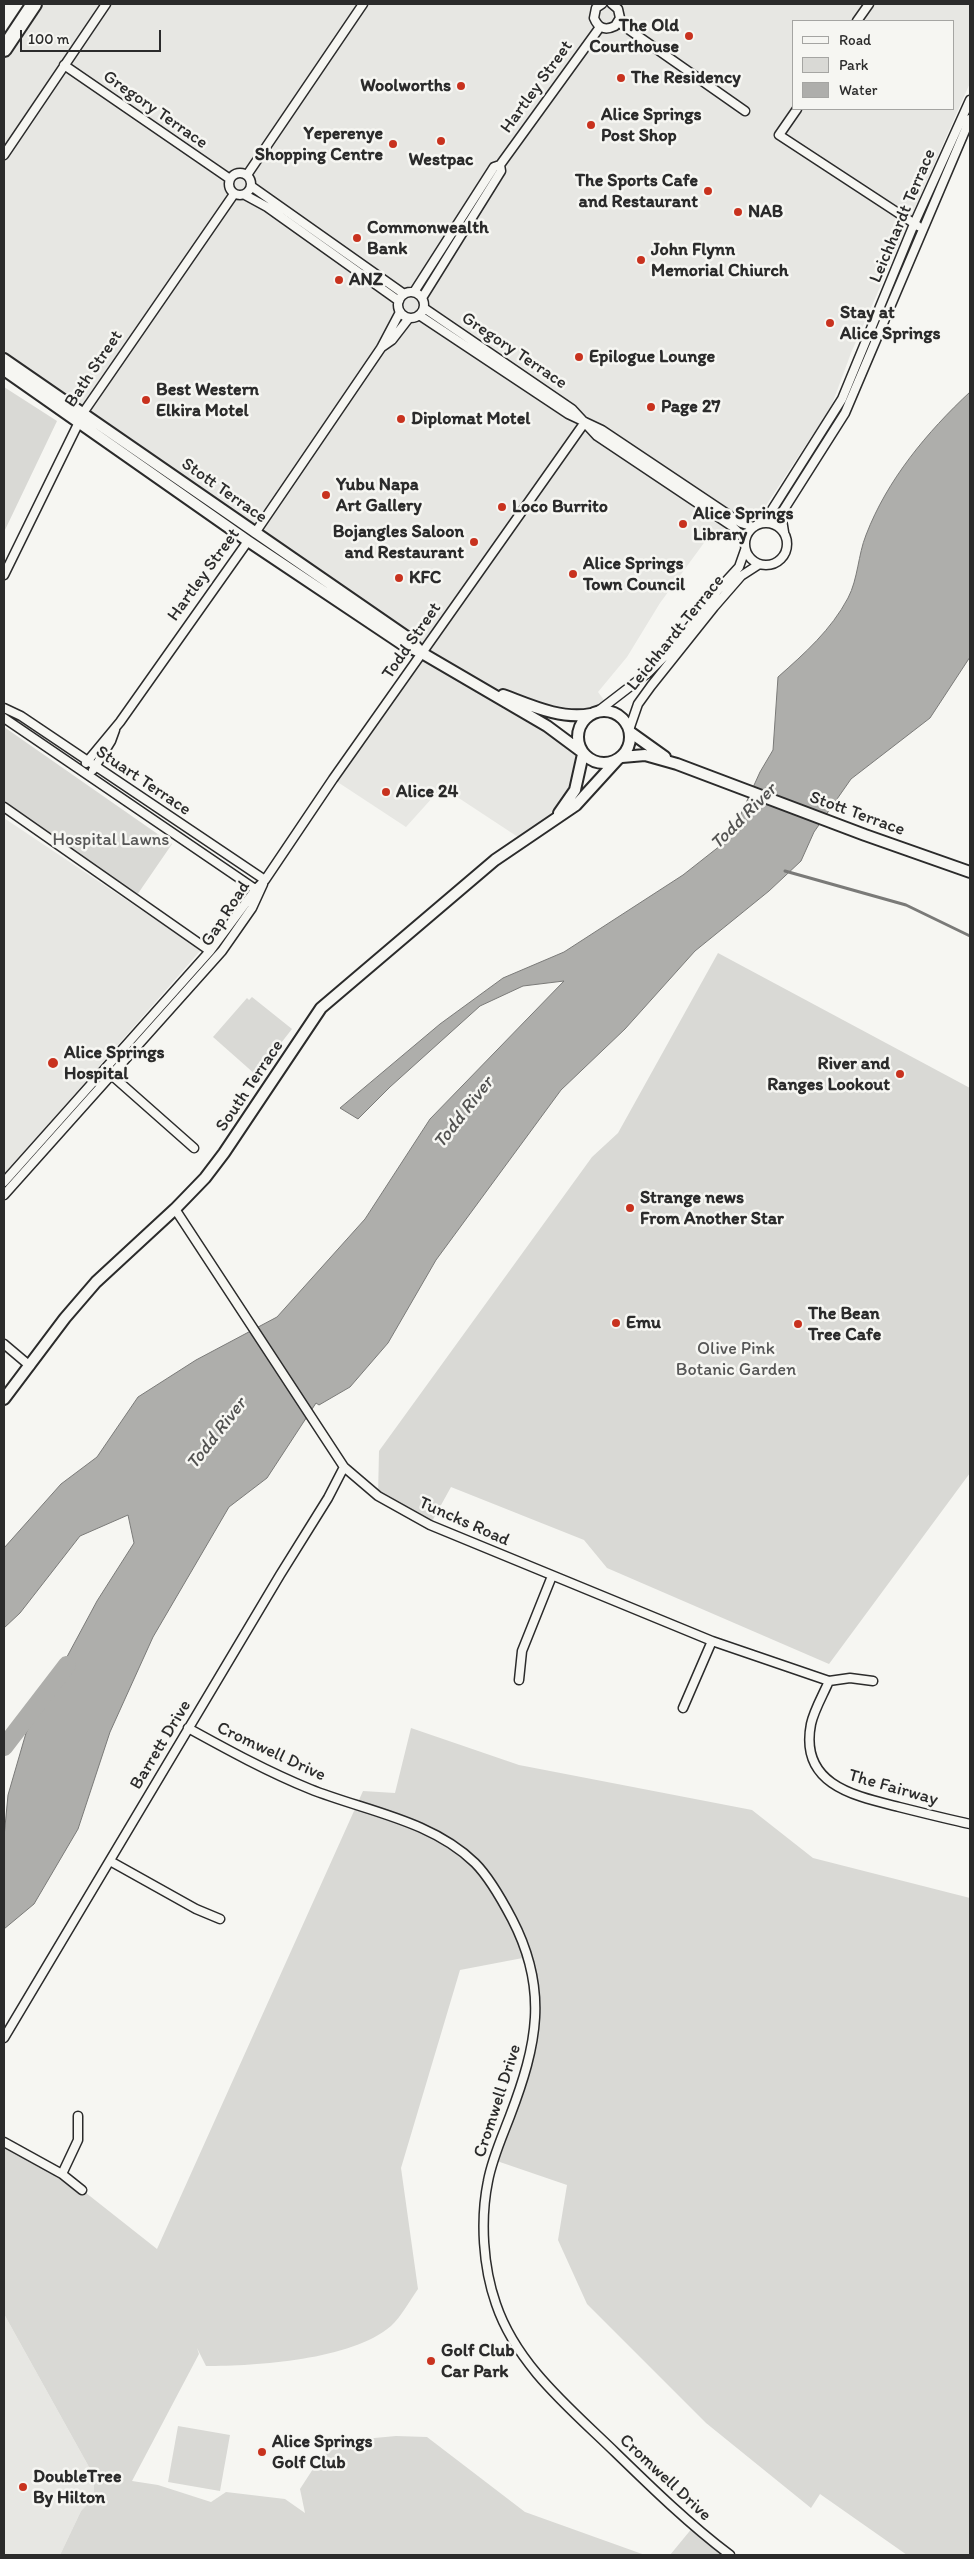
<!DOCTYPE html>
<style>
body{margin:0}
#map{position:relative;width:974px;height:2559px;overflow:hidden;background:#f6f6f2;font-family:Itim,sans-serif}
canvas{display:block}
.frame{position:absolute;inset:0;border:5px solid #2b2b2b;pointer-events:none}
.legend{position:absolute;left:792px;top:20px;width:162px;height:90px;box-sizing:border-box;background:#f6f6f2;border:1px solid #a5a5a2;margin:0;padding:6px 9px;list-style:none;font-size:15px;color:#2b2b2b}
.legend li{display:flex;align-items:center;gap:10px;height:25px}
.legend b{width:25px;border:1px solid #a5a5a2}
.scale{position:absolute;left:20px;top:30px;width:141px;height:22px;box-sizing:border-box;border:2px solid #2b2b2b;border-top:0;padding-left:6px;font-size:15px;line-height:18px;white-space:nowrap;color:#2b2b2b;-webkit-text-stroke:4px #f6f6f2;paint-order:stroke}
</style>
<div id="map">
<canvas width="974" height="2559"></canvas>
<div class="frame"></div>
<ul class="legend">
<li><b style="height:6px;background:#f6f6f2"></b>Road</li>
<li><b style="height:14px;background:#d9d9d5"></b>Park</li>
<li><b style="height:14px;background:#aeaeab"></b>Water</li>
</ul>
<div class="scale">100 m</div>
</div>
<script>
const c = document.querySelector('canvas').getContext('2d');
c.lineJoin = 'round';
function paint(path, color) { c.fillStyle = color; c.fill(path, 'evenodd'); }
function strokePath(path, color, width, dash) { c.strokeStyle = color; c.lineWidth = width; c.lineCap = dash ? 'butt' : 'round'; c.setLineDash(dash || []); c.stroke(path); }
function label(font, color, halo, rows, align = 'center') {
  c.font = font + ' Itim,sans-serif'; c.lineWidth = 5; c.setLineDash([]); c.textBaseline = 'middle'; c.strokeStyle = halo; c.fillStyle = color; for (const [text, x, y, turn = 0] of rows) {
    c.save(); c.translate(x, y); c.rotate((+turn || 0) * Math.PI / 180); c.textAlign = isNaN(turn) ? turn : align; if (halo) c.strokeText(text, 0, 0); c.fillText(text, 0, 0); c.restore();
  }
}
const built = new Path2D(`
 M34,4H970V83L851,353L831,407L757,519L743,520L709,536L660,603L627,657L598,692L607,704L600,711L570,716L476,685L582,752L564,808L524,841L442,787L406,827L333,779L422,653L4,359V49ZM793,21H953V109H793Z
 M4,818L201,950L4,1175Z
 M4,2314L94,2476V2497L81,2511L60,2555H4Z`);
const green = new Path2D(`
 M4,387L57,421L4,532Z
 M4,727L172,844L137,895L4,802Z
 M718,953L970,1088V1473L829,1664L607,1568L584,1540L451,1487L430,1525L378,1496L379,1451L592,1157L618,1133Z
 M252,997L292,1029L256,1075L213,1037L247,998L249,1000Z
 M411,1728L519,1765L752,1810L813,1858L970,1898V2555H907L820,2494L811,2508L706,2423L587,2304L558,2240L567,2185L494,2160L534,2030L528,1957L460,1970L401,2168L418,2289C410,2300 401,2317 391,2326C352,2360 256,2366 206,2366L197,2348L199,2354L132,2481L158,2485L211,2502L226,2492L285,2499L305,2513L300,2489L322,2455L353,2440L396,2436L427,2437L525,2512L645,2555H60L81,2511L94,2497V2476L4,2314V2142L62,2174L157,2249L363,1791L395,1793Z
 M178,2426L230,2435L220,2491L168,2482Z
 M693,2527L730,2555H670Z`);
const water = new Path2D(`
 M970,392V657L930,718L851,779L814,832L801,861L769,891L695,951L625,1029L561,1090L436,1260L388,1343L350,1387L319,1405L316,1403L267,1478L229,1507L153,1637L110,1732L78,1829L34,1904L4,1929V1837L8,1795L26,1733L97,1601L134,1543L128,1515L80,1536L20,1613L4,1628V1548L61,1484L97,1457L138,1397L196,1360L277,1317L365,1219L430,1119L564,981L523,986L480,1006L390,1087L358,1119L340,1108L440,1024L503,978L564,952L683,875L730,838L760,772L773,750L778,677C805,653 831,630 848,598C858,579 858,555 866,535C887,480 927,432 970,392Z`);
const stream = new Path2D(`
 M785,871L906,905L970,936`);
const river = new Path2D(`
 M4,1747L67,1665`);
const street = new Path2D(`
 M602,4L596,8L594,18C598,28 605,31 615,26L620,18L618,9L612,4
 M857,21L869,4
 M618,22L745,111
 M64,65L230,179
 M797,109L779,135L918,226
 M4,155L106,4
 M229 184a11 11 0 1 1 22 0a11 11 0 1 1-22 0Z
 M247,175L363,4
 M251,186L404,294
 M245,195L267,207L399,301
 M414,292L494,167L500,165L600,27
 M398 305a13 13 0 1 1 26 0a13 13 0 1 1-26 0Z
 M422,298L501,171L500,165
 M424,308L572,409L597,436L733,527L745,539
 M419,315L568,414L602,430L741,523L754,527
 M382,347L392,340L409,318
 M83,413L234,194
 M745 544a21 21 0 1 1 42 0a21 21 0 1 1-42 0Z
 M758,524L770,513L842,399L914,224L970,100
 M784,532L781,514L845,413L970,119
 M255,533L381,348L400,312
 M4,575L79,422
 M4,708L21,716L265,880
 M597,712L649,672L674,647L717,591L739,567L745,550
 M4,718L258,891
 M629,730L638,704L651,686L714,607L741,576L758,565
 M86,763L120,722L248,541
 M93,770L111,741L115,730
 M4,807L210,951
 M108,1072L194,1148
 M4,1182L210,951L256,889L265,880L333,779L585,422
 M4,1195L222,951L252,908L263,884
 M175,1209L344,1467L378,1496L430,1525L712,1641L829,1681L850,1678L873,1681
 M4,1344L30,1366
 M519,1680L522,1651L552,1576
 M829,1681C823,1695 814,1710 811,1724C799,1785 855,1796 899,1807C923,1813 947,1819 970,1824
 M683,1708L712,1641
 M188,1728C228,1750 268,1772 310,1789C365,1811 431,1820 475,1863C490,1878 502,1900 512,1919C549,1990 537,2045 510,2116C502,2137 492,2159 488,2181C480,2220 483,2267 496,2304C517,2366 571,2409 616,2453C653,2489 689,2524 730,2555
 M110,1861L196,1909L220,1919
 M4,2038L280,1575L328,1498L344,1467
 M4,2142L62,2174L82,2190
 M62,2174L78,2140V2116`);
const secondary = new Path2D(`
 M4,359L407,637L418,649
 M4,370L248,541L402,644L422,653L547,726L582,752
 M503,695C530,705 561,720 591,714
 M578 737a26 26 0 1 1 52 0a26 26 0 1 1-52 0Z
 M630,732L665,757
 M622,757L645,755L677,764L865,835L970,872
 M559,813L575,790L583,754
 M4,1399L65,1318L96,1282L175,1209L205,1178L224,1153L321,1008L495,860L576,805L618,759`);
const highway = new Path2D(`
 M4,49L34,4`);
const markers = [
 [689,36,5,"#c8321e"],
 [621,78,5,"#c8321e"],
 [461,86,5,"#c8321e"],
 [591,125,5,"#c8321e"],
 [441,141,5,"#c8321e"],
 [393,144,5,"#c8321e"],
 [708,191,5,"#c8321e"],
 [738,212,5,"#c8321e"],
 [357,238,5,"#c8321e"],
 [641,260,5,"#c8321e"],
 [339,280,5,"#c8321e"],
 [830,323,5,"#c8321e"],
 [579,357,5,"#c8321e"],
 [146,400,5,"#c8321e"],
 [651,407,5,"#c8321e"],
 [401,419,5,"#c8321e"],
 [326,495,5,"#c8321e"],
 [502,507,5,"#c8321e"],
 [683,524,5,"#c8321e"],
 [474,542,5,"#c8321e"],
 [573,574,5,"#c8321e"],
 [399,578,5,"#c8321e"],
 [386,792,5,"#c8321e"],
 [53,1063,6,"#c8321e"],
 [900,1074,5,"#c8321e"],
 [630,1208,5,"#c8321e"],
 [616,1323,5,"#c8321e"],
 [798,1324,5,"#c8321e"],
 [431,2361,5,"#c8321e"],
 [262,2452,5,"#c8321e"],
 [23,2487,5,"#c8321e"]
];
const poiNames = [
 ["The Old",679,26,"right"],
 ["Courthouse",679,47,"right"],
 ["The Residency",631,78],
 ["Woolworths",451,86,"right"],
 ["Alice Springs",601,115],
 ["Post Shop",601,136],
 ["Yeperenye",383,134,"right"],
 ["Shopping Centre",383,155,"right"],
 ["Westpac",441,160,"center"],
 ["The Sports Cafe",698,181,"right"],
 ["and Restaurant",698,202,"right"],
 ["NAB",748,212],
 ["Commonwealth",367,228],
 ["Bank",367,249],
 ["John Flynn",651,250],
 ["Memorial Chiurch",651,271],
 ["ANZ",349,280],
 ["Stay at",840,313],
 ["Alice Springs",840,334],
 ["Epilogue Lounge",589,357],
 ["Best Western",156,390],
 ["Elkira Motel",156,411],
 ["Page 27",661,407],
 ["Diplomat Motel",411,419],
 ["Yubu Napa",336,485],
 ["Art Gallery",336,506],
 ["Loco Burrito",512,507],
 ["Alice Springs",693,514],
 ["Library",693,535],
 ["Bojangles Saloon",464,532,"right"],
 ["and Restaurant",464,553,"right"],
 ["Alice Springs",583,564],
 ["Town Council",583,585],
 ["KFC",409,578],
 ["Alice 24",396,792],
 ["Alice Springs",64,1053],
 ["Hospital",64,1074],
 ["River and",890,1064,"right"],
 ["Ranges Lookout",890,1085,"right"],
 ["Strange news",640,1198],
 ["From Another Star",640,1219],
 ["The Bean",808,1314],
 ["Tree Cafe",808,1335],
 ["Emu",626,1323],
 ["Golf Club",441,2351],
 ["Car Park",441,2372],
 ["Alice Springs",272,2442],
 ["Golf Club",272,2463],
 ["DoubleTree",33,2477],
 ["By Hilton",33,2498]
];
const streetNames = [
 ["Hartley Street",537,87,-54],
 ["Gregory Terrace",155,110,35],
 ["Leichhardt Terrace",903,216,-67],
 ["Gregory Terrace",514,351,34],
 ["Bath Street",94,369,-56],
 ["Stott Terrace",224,491,35],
 ["Hartley Street",204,575,-54],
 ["Leichhardt Terrace",676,633,-51],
 ["Todd Street",412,641,-55],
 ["Stuart Terrace",143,781,34],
 ["Stott Terrace",857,814,20],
 ["Gap Road",226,914,-57],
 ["South Terrace",250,1086,-56],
 ["Tuncks Road",464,1522,24],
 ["Barrett Drive",161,1745,-59],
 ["Cromwell Drive",271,1752,25],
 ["The Fairway",893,1788,16],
 ["Cromwell Drive",498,2101,-72],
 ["Cromwell Drive",665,2478,43]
];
const parkNames = [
 ["Hospital Lawns",111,840],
 ["Olive Pink",736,1349],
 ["Botanic Garden",736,1370]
];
const waterNames = [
 ["Todd River",744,817,-45],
 ["Todd River",464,1113,-52],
 ["Todd River",217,1434,-52]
];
paint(built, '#e7e7e3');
paint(green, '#d9d9d5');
paint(water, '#aeaeab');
strokePath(water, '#7a7a78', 1);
strokePath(stream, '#7a7a78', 3);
strokePath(river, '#aeaeab', 18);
strokePath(street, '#2b2b2b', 11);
strokePath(secondary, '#2b2b2b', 14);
strokePath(highway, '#2b2b2b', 18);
strokePath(street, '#f6f6f2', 8);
strokePath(secondary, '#f6f6f2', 10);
strokePath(highway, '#f6f6f2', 14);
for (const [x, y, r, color] of markers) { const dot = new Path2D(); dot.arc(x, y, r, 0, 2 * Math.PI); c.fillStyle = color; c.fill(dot); strokePath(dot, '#f6f6f2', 2); }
label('bold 18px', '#2b2b2b', '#f6f6f2', poiNames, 'left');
label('18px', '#2b2b2b', '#f6f6f2', streetNames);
label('18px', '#565656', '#f6f6f2', parkNames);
label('italic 19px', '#525251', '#f6f6f2', waterNames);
</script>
